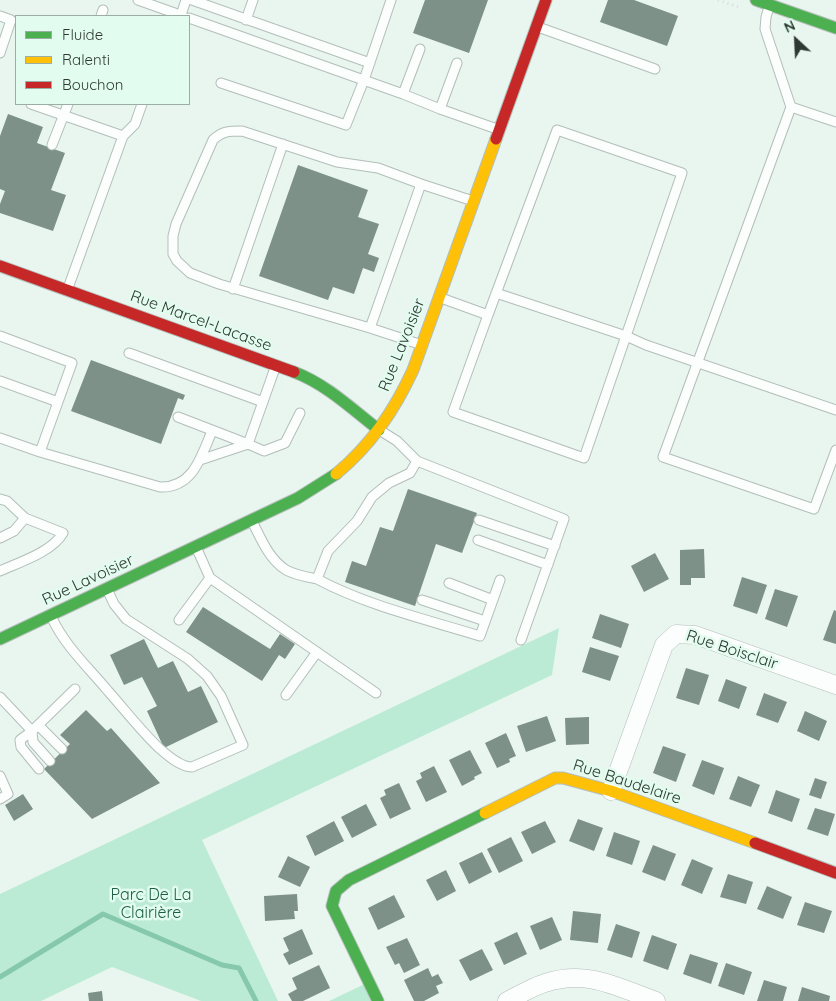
<!DOCTYPE html>
<meta charset="utf-8">
<style>
body{margin:0}
#map{position:relative;width:836px;height:1001px;overflow:hidden;background:#e8f6ef;font-family:Quicksand,sans-serif}
canvas{display:block}
.legend{position:absolute;left:15px;top:15px;width:175px;height:90px;box-sizing:border-box;background:#e2fcef;border:1px solid #9aaea4;margin:0;padding:6px 9px;list-style:none;font-size:15px;color:#2f3933}
.legend li{display:flex;align-items:center;gap:10px;height:25px}
.legend b{width:25px;border:1px solid #9aaea4}
.north{position:absolute;left:771px;top:15px;width:50px;height:50px;-webkit-text-stroke:4px #e2fcef;paint-order:stroke;rotate:335deg;font-size:14px;font-weight:700;line-height:20px;text-align:center;color:#2f3933}
.north::after{content:'';display:block;margin:auto;width:18px;height:22px;background:#2f3933;clip-path:polygon(50% 0,100% 100%,50% 72%,0 100%)}
</style>
<div id="map">
<canvas width="836" height="1001"></canvas>
<ul class="legend">
<li><b style="height:6px;background:#4caf50"></b>Fluide</li>
<li><b style="height:6px;background:#ffc107"></b>Ralenti</li>
<li><b style="height:6px;background:#c62828"></b>Bouchon</li>
</ul>
<div class="north">N</div>
</div>
<script>
const c = document.querySelector('canvas').getContext('2d');
c.lineJoin = 'round';
function paint(path, color) { c.fillStyle = color; c.fill(path, 'evenodd'); }
function strokePath(path, color, width, dash) { c.strokeStyle = color; c.lineWidth = width; c.lineCap = dash ? 'butt' : 'round'; c.setLineDash(dash || []); c.stroke(path); }
function label(font, color, halo, rows, align = 'center') {
  c.font = font + ' Quicksand,sans-serif'; c.lineWidth = 5; c.setLineDash([]); c.textBaseline = 'middle'; c.strokeStyle = halo; c.fillStyle = color; for (const [text, x, y, turn = 0] of rows) {
    c.save(); c.translate(x, y); c.rotate((+turn || 0) * Math.PI / 180); c.textAlign = isNaN(turn) ? turn : align; if (halo) c.strokeText(text, 0, 0); c.fillText(text, 0, 0); c.restore();
  }
}
const green = new Path2D(`
 M559,628L552,675L202,840L278,1001H201L112,967L41,1001H0V894Z
 M369,982L378,1001H329Z`);
const stream = new Path2D(`
 M0,977L103,914L222,965L239,968L256,1001`);
const building = new Path2D(`
 M425,0H488L469,53L413,33Z
 M608,0H634L678,16L667,46L600,22Z
 M8,114L43,127L37,143L65,153L51,190L66,195L53,231L0,213V204L5,191L0,189V136Z
 M298,165L368,190L358,217L379,224L368,254L379,258L374,272L363,268L354,294L333,287L328,300L259,276Z
 M91,360L185,395L183,400L178,398L161,444L71,411Z
 M408,489L477,513L462,553L436,544L415,606L345,582L352,561L366,566L380,527L393,531Z
 M704,549L705,578H691V585H680V550Z
 M655,553L669,579L644,592L631,566Z
 M742,577L767,585L757,614L733,606Z
 M775,589L798,596L787,627L765,619Z
 M203,607L270,649L280,634L295,644L285,659L279,655L262,681L186,632Z
 M834,610L836,611V644L823,640Z
 M600,614L629,624L621,648L592,638Z
 M144,639L158,668L173,661L188,692L201,686L218,722L164,748L147,711L157,706L142,677L124,685L110,655Z
 M590,647L619,656L610,681L582,672Z
 M686,668L709,675L699,705L676,698Z
 M726,679L747,687L739,709L718,701Z
 M764,693L787,702L778,723L756,715Z
 M86,710L107,731L111,728L160,783L92,819L44,769L70,744L60,735Z
 M805,711L827,721L819,741L797,731Z
 M547,716L556,741L526,752L517,726Z
 M589,717V744L566,745L565,718Z
 M506,733L516,756L509,759L510,762L497,768L485,743Z
 M663,746L686,754L676,782L653,773Z
 M470,750L482,773L474,777L475,779L462,786L449,760Z
 M702,760L724,768L714,795L692,786Z
 M434,766L447,792L426,802L416,781L422,778L420,773Z
 M738,776L760,785L751,807L729,799Z
 M815,778L827,782L821,799L809,795Z
 M399,783L411,809L390,819L380,798L386,795L384,790Z
 M776,790L800,799L792,822L768,813Z
 M23,794L33,809L14,821L5,805Z
 M366,804L377,825L352,838L341,817Z
 M815,808L835,814L828,836L807,829Z
 M578,819L603,828L594,851L569,841Z
 M334,821L344,841L315,856L306,836Z
 M545,821L556,842L532,854L521,832Z
 M614,832L640,841L632,865L606,856Z
 M511,837L523,861L499,873L487,849Z
 M653,845L676,854L665,881L642,872Z
 M482,852L492,872L469,884L459,863Z
 M288,856L310,867L300,887L278,877Z
 M692,859L713,868L702,894L681,885Z
 M446,870L456,891L437,901L426,880Z
 M728,874L753,882L746,904L720,897Z
 M767,886L792,897L783,919L757,909Z
 M297,894L298,911H294L295,919L265,921L264,896Z
 M394,895L405,917L378,930L368,908Z
 M805,902L832,911L824,933L797,925Z
 M573,911L601,914L598,943L570,940Z
 M552,917L562,940L540,950L530,926Z
 M616,924L640,932L632,958L607,950Z
 M302,929L313,954L289,965L283,954L289,951L283,938Z
 M517,932L527,954L504,965L494,943Z
 M652,935L677,944L668,970L643,961Z
 M407,938L420,965L404,973L399,963L395,965L386,947Z
 M482,949L493,970L470,981L459,960Z
 M690,954L718,963L711,984L683,974Z
 M726,963L752,972L744,995L718,986Z
 M319,965L330,988L303,1001H292L288,994L297,989L292,978Z
 M428,968L432,977L438,974L443,983L436,986L439,993L424,1001H414L404,980Z
 M764,980L787,987L783,1001H757Z
 M802,987L830,996L829,1001H798Z
 M102,991L103,1001H89L88,993Z`);
const path = new Path2D(`
 M718,0L739,7`);
const lane = new Path2D(`
 M138,0L183,16
 M192,0L370,63
 M769,7L766,17L765,29L791,107
 M181,15L186,0
 M0,16L11,20L0,53
 M101,16L103,10
 M189,18L403,94
 M246,20L253,0
 M538,27L655,69
 M420,49L403,94L440,109
 M457,63L440,109L497,129
 M221,83L346,125L364,80L391,0
 M31,104L123,136L68,288
 M836,122L791,107L663,457L814,509L836,450
 M123,136L135,124L142,104
 M52,145L68,104
 M233,289L283,144
 M441,298L488,315L557,130L682,173L626,336L496,293
 M488,315L453,412L584,458L626,336L646,345L836,410
 M370,328L219,284L190,273L177,261L173,254V236L176,224L213,140C222,131 229,131 242,131L337,162L378,168L421,184
 M0,336L72,363L40,452
 M422,345L370,328L421,184L473,201
 M129,353L263,402
 M275,368L248,444L264,451L285,443L300,413
 M0,381L58,402
 M178,417L248,444
 M0,438L40,452L160,487C193,488 201,457 212,431
 M200,460L248,444
 M417,461L564,519L521,640
 M0,499L7,501L25,518
 M479,520L555,546
 M252,521C261,539 269,559 286,570C295,575 307,577 317,579L328,551L357,521L372,497L389,483L410,473L417,461L397,441L381,431
 M0,538L14,531L25,518L63,533C52,552 20,562 0,571
 M478,540L548,565
 M210,578L376,693
 M317,579C368,606 425,619 480,636L500,580
 M449,583L493,600
 M422,600L485,621
 M52,618C65,646 88,667 108,691C125,710 141,731 159,748C168,756 181,767 192,767L243,745L221,696L207,676L188,659L126,619L114,604L107,589
 M179,620L210,578L196,547
 M286,695L317,652
 M0,697L32,731L75,689
 M38,725L62,749
 M32,731L20,740L21,747L39,769
 M32,731L33,742L50,761
 M0,776L8,794L0,799`);
const street = new Path2D(`
 M611,791L664,645L676,634L695,635L836,685
 M507,1001C519,995 532,987 545,983C587,969 617,987 656,1001`);
const fast = new Path2D(`
 M756,0L836,28
 M294,372C326,384 352,409 379,430
 M0,639L298,498L336,474
 M378,1001L332,906L336,891L349,880L485,813`);
const slow = new Path2D(`
 M336,474C371,445 394,411 413,370L496,139
 M485,813L555,778H563L611,791L755,843`);
const jam = new Path2D(`
 M496,139L546,0
 M0,266L294,372
 M755,843L836,873`);
const streetNames = [
 ["Rue Marcel-Lacasse",201,321,20],
 ["Rue Lavoisier",402,345,-68],
 ["Rue Lavoisier",88,580,-25],
 ["Rue Boisclair",732,650,18],
 ["Rue Baudelaire",627,782,18]
];
const parkNames = [
 ["Parc De La",151,895],
 ["Clairière",151,913]
];
paint(green, '#bcebd5');
strokePath(stream, '#86c8ab', 5);
paint(building, '#7d9189');
strokePath(lane, '#b3beb9', 11);
strokePath(street, '#b3beb9', 19);
strokePath(fast, '#b3beb9', 13);
strokePath(slow, '#b3beb9', 13);
strokePath(jam, '#b3beb9', 13);
strokePath(path, '#d7dbd9', 3, [1, 4]);
strokePath(lane, '#fcfefd', 9);
strokePath(street, '#fcfefd', 18);
strokePath(fast, '#4caf50', 11);
strokePath(slow, '#ffc107', 11);
strokePath(jam, '#c62828', 11);
label('16px', '#2f3933', '#e2fcef', streetNames);
label('16px', '#1c5f45', '#e2fcef', parkNames);
</script>
